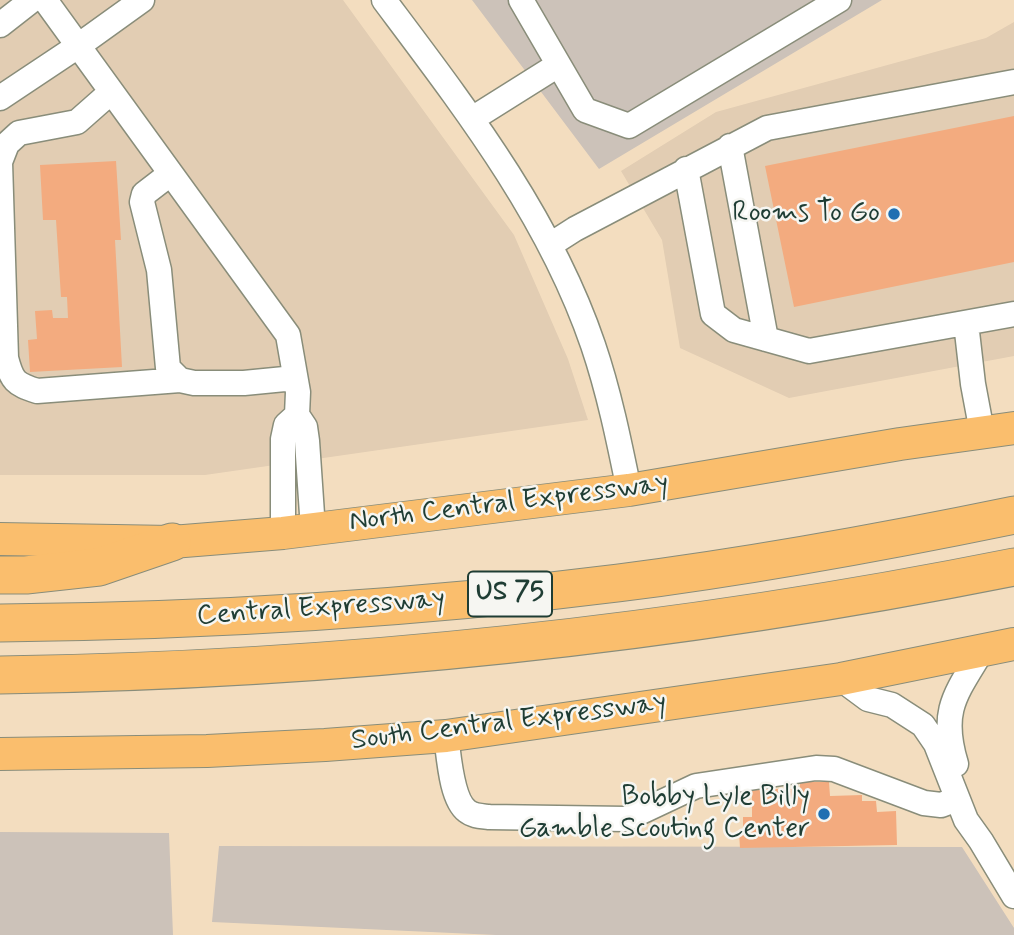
<!DOCTYPE html>
<style>
body{margin:0}
canvas{display:block;background:#f3ddbf}
</style>
<canvas width="1014" height="935"></canvas>
<script>
const c = document.querySelector('canvas').getContext('2d');
c.lineJoin = 'round';
function paint(path, color) { c.fillStyle = color; c.fill(path, 'evenodd'); }
function strokePath(path, color, width, dash) { c.strokeStyle = color; c.lineWidth = width; c.lineCap = dash ? 'butt' : 'round'; c.setLineDash(dash || []); c.stroke(path); }
function label(font, color, halo, rows, align = 'center') {
  c.font = font + ' Mynerve,sans-serif'; c.lineWidth = 5; c.setLineDash([]); c.textBaseline = 'middle'; c.strokeStyle = halo; c.fillStyle = color; for (const [text, x, y, turn = 0] of rows) {
    c.save(); c.translate(x, y); c.rotate((+turn || 0) * Math.PI / 180); c.textAlign = isNaN(turn) ? turn : align; if (halo) c.strokeText(text, 0, 0); c.fillText(text, 0, 0); c.restore();
  }
}
const built = new Path2D(`
 M0,0H343L514,235L568,359L588,420L205,475H0Z
 M1014,22V356L789,398L680,348L662,240L621,171L716,112L986,38Z`);
const industrial = new Path2D(`
 M472,0H882L599,169Z
 M0,832L169,833L173,935H0Z
 M219,846L962,847L1014,928V935H496L212,922Z`);
const building = new Path2D(`
 M1014,116V262L794,307L765,166Z
 M116,161L121,240H115L122,367L30,372L28,340L37,339L35,311L52,310L53,318H68L67,297H61L56,220H43L40,165Z
 M800,782H829L830,796L862,795V801H876L877,812L896,811L897,845L740,848L739,832H743V817H752V789H800Z`);
const minor = new Path2D(`
 M45,0L288,335L298,392L297,415L305,427L307,441L313,529
 M384,0C465,108 549,216 593,345C609,392 619,441 629,490
 M521,0L585,110L629,126L839,0
 M0,25L32,0
 M111,92L77,122L19,133L7,144L0,162L6,358C12,381 15,384 37,391L180,380
 M0,98L78,46L142,0
 M472,119L558,65
 M730,146L766,339
 M686,169L713,314L734,330L809,351L1014,314
 M170,174L144,194L142,202L159,270L168,368L180,380L194,383H244L295,378
 M550,245L575,229L767,128L1014,82
 M966,323L973,384L982,432
 M283,533V439L286,425L297,415
 M841,679L868,699L892,705L923,725L936,744L966,820L981,841L1014,896
 M446,736C449,756 451,799 467,811C473,816 481,816 489,817L626,819L696,786L816,768L834,769L924,803L941,805L957,799
 M956,764C940,711 955,695 981,652`);
const major = new Path2D(`
 M0,539L172,542L283,533L629,490L900,444L1014,428
 M0,754L207,751L325,745L446,736L841,679L1014,644`);
const highway = new Path2D(`
 M0,575H26L99,567L172,542
 M0,623C207,621 412,609 618,583C751,566 883,542 1014,515
 M0,675C341,670 679,634 1014,567`);
const markers = [
 [894,214,7,"#1f6fb2"],
 [824,814,7,"#1f6fb2"]
];
const shields = [
 [510,594,84]
];
const shieldNames = [
 ["US 75",510,594]
];
const poiNames = [
 ["Rooms To Go",880,214],
 ["Bobby Lyle Billy",810,798],
 ["Gamble Scouting Center",810,830]
];
const streetNames = [
 ["North Central Expressway",509,504,-7],
 ["Central Expressway",321,609,-4],
 ["South Central Expressway",509,723,-7]
];
paint(built, '#e2cdb3');
paint(industrial, '#ccc2b9');
paint(building, '#f3ab7f');
strokePath(minor, '#898d7a', 27);
strokePath(major, '#898d7a', 34);
strokePath(highway, '#898d7a', 39);
strokePath(minor, '#fff', 24);
strokePath(major, '#fabe6d', 32);
strokePath(highway, '#fabe6d', 37);
for (const [x, y, r, color] of markers) { const dot = new Path2D(); dot.arc(x, y, r, 0, 2 * Math.PI); c.fillStyle = color; c.fill(dot); strokePath(dot, '#f6f6f2', 2.5); }
for (const [x, y, w] of shields) { const box = new Path2D(); box.roundRect(x - w / 2, y - 22.5, w, 45, 5); c.fillStyle = '#f6f6f2'; c.fill(box); strokePath(box, '#1f3d34', 2); }
label('bold 26px', '#1f3d34', null, shieldNames);
label('28px', '#1f3d34', '#f6f6f2', poiNames, 'right');
label('28px', '#1f3d34', '#f6f6f2', streetNames);
</script>
